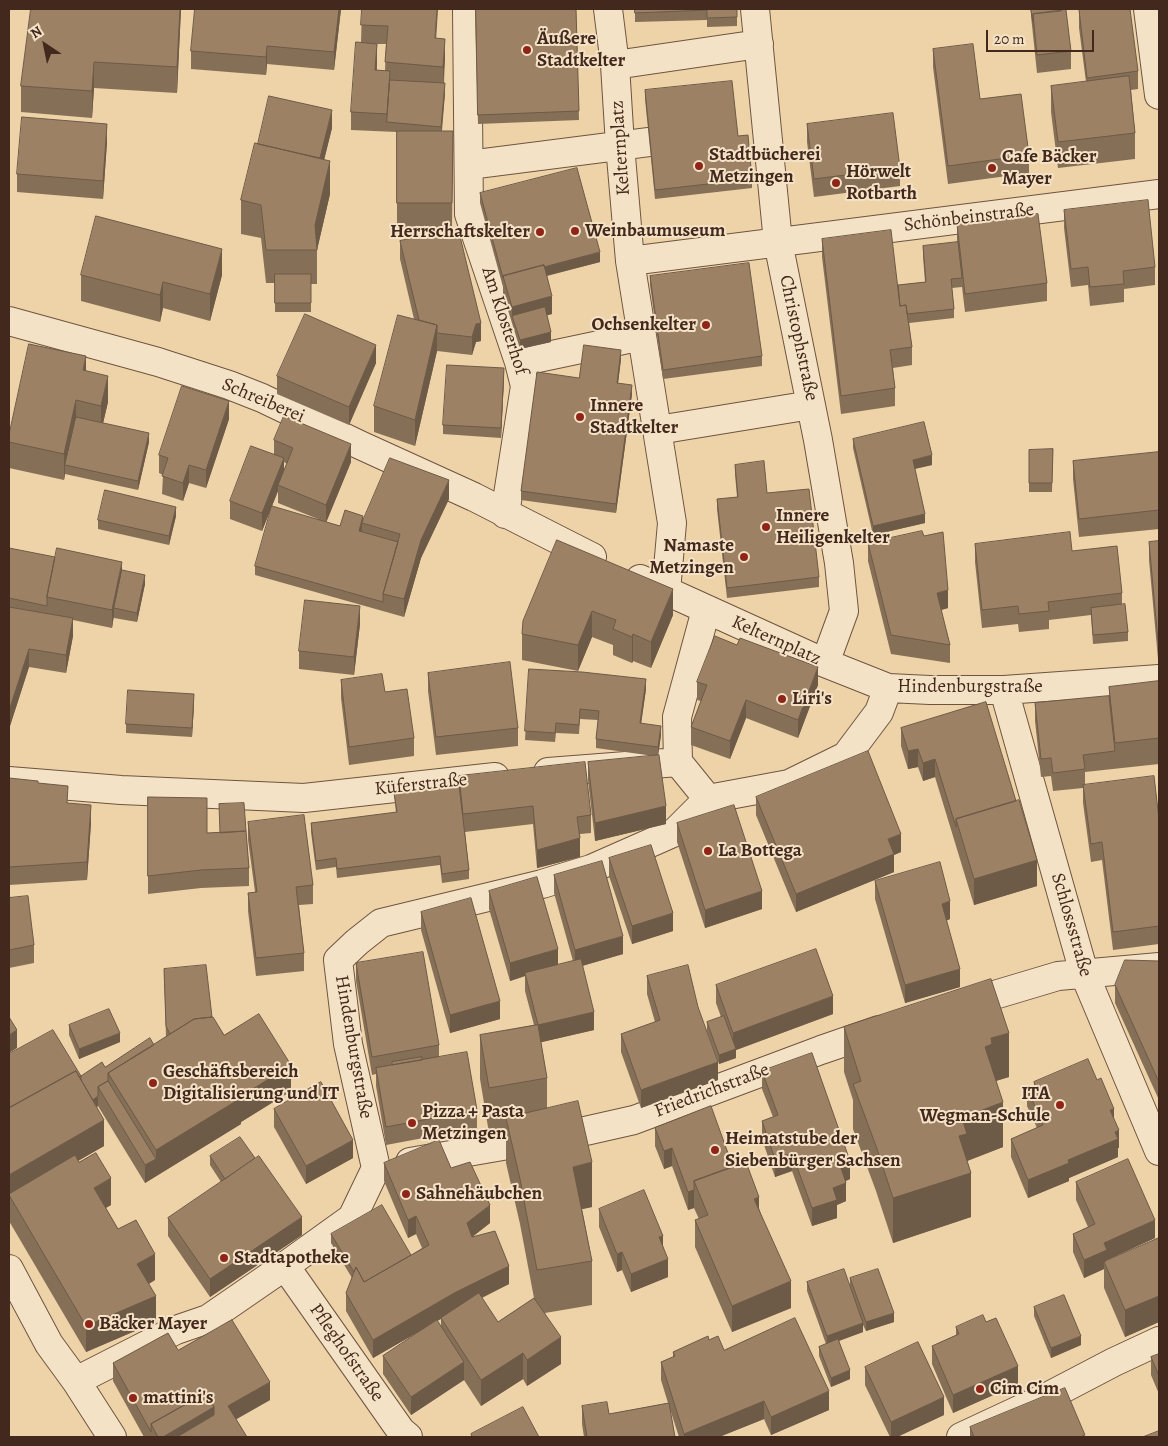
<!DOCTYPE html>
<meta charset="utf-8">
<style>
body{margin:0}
#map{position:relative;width:1168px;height:1446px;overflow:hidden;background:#eed3a8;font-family:Alegreya,serif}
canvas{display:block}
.frame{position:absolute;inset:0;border:10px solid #43291d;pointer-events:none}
.north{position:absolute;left:20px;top:20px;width:50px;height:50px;-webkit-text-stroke:4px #f4e2c6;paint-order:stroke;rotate:326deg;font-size:14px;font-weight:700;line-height:20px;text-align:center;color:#43291d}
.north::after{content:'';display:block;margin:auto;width:18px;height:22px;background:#43291d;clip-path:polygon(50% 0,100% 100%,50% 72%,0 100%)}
.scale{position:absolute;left:986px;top:30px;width:108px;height:22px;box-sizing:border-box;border:2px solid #43291d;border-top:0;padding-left:6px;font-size:15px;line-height:18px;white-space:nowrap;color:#43291d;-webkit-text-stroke:4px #f4e2c6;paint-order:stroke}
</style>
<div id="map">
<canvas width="1168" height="1446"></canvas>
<div class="frame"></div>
<div class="north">N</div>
<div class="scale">20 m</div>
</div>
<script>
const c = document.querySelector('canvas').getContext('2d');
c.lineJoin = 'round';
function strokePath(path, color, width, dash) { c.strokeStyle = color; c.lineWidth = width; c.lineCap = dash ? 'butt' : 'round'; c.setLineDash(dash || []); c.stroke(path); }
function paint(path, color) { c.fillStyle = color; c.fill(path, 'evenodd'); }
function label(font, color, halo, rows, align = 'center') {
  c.font = font + ' Alegreya,serif'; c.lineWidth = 4; c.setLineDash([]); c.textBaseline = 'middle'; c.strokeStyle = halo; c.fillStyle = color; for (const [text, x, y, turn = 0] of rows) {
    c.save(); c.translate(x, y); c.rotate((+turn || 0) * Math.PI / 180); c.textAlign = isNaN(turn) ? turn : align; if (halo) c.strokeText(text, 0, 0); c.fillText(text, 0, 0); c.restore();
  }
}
const minor = new Path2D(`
 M467,9L469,214L519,362L525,386L505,514
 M608,9L615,65L620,145L630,261L672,523L666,591
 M755,9L778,242L818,440L839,563L844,611L825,663
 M1148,9L1159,95
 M615,65L759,44
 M469,165L649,142
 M630,261L1159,194
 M9,321L158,362L229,385L262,398L360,445L474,497L592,557
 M519,362L642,336
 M658,430L811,405
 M640,579L825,663L888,688L930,690H1004L1159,679
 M1004,690L1084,973L1159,1151
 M678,762L677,717L706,610
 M678,762L708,799
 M548,772L678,762
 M9,781L121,790L304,798L495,777
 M961,1005L1058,976L1159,967
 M410,1162L572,1134L634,1120L821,1050L879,1030
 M285,1266L401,1431L408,1437
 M9,1269L49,1344L76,1381L112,1437
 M76,1381L176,1330L208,1319L285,1266L352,1218L376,1168L348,1044L338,960L357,942L381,923L542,884L591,869L675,832L708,799L789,784L846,756L879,712L888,688
 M961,1437L1049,1396L1114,1362L1159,1341`);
const wall = new Path2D(`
 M31,9H181L177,93L94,88L92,118L21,112V86Z
 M195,9H341L334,70L267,64L266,75L191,69V51Z
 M362,9L436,38L445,57L444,83L445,93L442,131H453L452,229L481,341L476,342L472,355L437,351L415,446L374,432V406L414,319L400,259V241L450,229H397V132L351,130V112L361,42ZM377,44H386L385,71L377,70Z
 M475,9H576L579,120L478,124Z
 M635,9H737V26L707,27V20L635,22Z
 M1031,9L1071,51V69L1037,73L1031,16Z
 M1079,10L1138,71V89L1131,90L1135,133V159L1058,168L1051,112V86L1086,82L1079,28Z
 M933,49L980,99L1029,155V173L948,184L933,67Z
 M645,90L738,136L752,179V188L655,199L645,99Z
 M807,124L900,168V186L814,197L807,142Z
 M332,128L324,159L330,194L317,250V284H311V312H275V283H266L261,238L241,234V200L258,144Z
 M107,142L103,199L17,192V174Z
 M480,193L600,262L547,276L552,314L547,315L551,342L520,349L503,294V287L480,203Z
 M1064,210L1155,267V285L1124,289V302L1090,306L1088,285L1071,287L1064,228Z
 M957,224L1047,283V301L965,312L962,287L952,288L954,309V318L909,323L912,347V365L893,368L895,388V406L841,414L822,257V239L898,285L925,282L923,256V246L957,242Z
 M81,275H222L210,321L163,308L160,322L81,301Z
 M650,276L762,356V366L663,379L650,285Z
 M621,359L618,383L632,394L616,513L521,500V491L579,378Z
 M376,363L349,425L277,394V376Z
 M86,371L108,402L103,423L149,442L138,490L65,474L64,480L9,468V435Z
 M504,378L501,438L443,434V425Z
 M229,419L206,488L189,483L183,501L162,494L163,475L159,473V455Z
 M853,439L932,465L915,469L925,523L873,535L853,448Z
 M274,440L351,462L326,522L340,526L363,520L449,499L421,558L404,617L255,575V566L318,519L278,503V491L262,531L230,519V501L274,455ZM284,462L287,464L284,471Z
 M1053,449L1052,492H1029V450Z
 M1159,452V529L1079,537L1073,479V461Z
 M735,465L767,493L819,577V587L727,598L717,509V499L737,497L735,474Z
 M176,516L169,545L98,529V520Z
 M557,540L673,615L651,668L633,661L632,663L613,655V645L592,637L578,671L522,660V634Z
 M1159,541V659H1158L1149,560V542Z
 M868,543L948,608L941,610L950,645V663L891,654L868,561Z
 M975,544L1072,551L1122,593V605L1128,632V641L1093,644L1091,615L1049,620V629L1019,632L1018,624L982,628L975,562Z
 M9,548L145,584L137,622L114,618V615L112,628L73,620V636L66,673L29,667L9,729Z
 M360,624L354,675L299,669V651Z
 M529,669L646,689L641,723L661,735L658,755L666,824L595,841L588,780V762L654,756L596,748V739L598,720L580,719L579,734L556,733L555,742L525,740Z
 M428,673L518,728V746L436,755L428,691Z
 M341,680L385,692L414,738V756L349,765L341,698Z
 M1159,681V764L1085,772V785L1159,819V944L1113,950L1102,860L1091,862L1083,803V788L1053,791L1051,776L1041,777L1035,721V703L1109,696V687Z
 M697,682L818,685L798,738L746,718L730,759L691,745V727L701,701L697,700Z
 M986,702L1037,886L974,905L935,777L923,781L918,767L908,769L901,746V728Z
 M194,704L192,737L126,733V724Z
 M459,776L591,815V833L580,834V857L537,868L533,824L465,832L469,870V879L442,883L440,865L337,878L336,867L316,870L311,832V823L396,813L394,793L459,785Z
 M9,778L38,783L68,803L91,823L87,880L9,885Z
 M148,797L207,833L246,831L249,868V886L201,888L148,894Z
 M756,797L901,852L894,855V872L796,912L756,815Z
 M248,822L313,885V904L299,905L304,953V971L256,976L248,911V893L255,892L248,840Z
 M677,823L762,909L705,928L677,842Z
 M609,858L673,931L632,944L609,876Z
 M554,875L623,954L582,966L594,1030L541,1042L547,1078V1109L592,1207L582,1209L592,1261V1305L545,1313L561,1364L527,1386L523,1379L481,1406L464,1380L411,1415L383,1374V1356L424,1329L373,1358L346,1311V1293L352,1278L331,1243V1234L411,1255L422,1248L416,1234L408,1238L384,1181V1163L451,1168L490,1223L472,1237L509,1284L482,1298L498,1322L534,1298L520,1224L506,1163V1130L489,1133L480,1079V1035L534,1025L525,991V976L510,981L489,909V891L558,965L573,961L554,893ZM441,1319V1326L437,1321Z
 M875,881L950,919L946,921L960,987L905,1003L875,899Z
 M9,898L34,945V963L9,968Z
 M421,912L500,1019L450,1033L421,930Z
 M1159,961V1100L1115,1003V985Z
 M356,963L439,1045V1057L477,1110V1128L386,1145L376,1086V1074L372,1075L356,981Z
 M164,969L212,1017L224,1035L291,1091L241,1122V1124L145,1183L98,1106L97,1107L104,1146L78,1161L111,1205L106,1208L118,1229L155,1280L149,1284L156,1322L86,1352L9,1221V1054L81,1076L105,1067L154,1045L166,1037Z
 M647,976L718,1080L641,1108L621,1052V1034L655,1022L647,994Z
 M716,985L833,1014L736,1050V1058L719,1064L707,1031V1022L721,1017L716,1003Z
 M69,1025L120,1042L79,1059L69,1035Z
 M844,1027L1009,1077L996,1081L1003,1147L967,1161L971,1217L893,1243L876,1191L853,1129V1100L844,1072Z
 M762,1071L850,1179L846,1181V1201L837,1205V1218L812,1226L792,1171L775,1177L762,1139V1121L773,1117L762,1089Z
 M1034,1082L1114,1119L1119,1148H1118V1157L1069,1178V1181L1028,1198L1011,1157V1139L1037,1128L1027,1106V1088L1034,1086Z
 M274,1109L353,1158L306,1184L274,1127Z
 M655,1128L733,1167L759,1208L791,1308L732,1332L695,1247V1220L699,1219L694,1208L688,1210L672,1166L664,1169L655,1146Z
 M210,1156L302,1235L210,1297L168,1236V1218L221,1182L210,1165Z
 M1076,1182L1155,1238L1107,1260V1261L1159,1238V1322L1125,1337L1104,1288V1269L1084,1278L1073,1252V1234L1088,1227L1076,1200Z
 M599,1209L663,1245L668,1277L631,1292L622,1270L617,1272L599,1227Z
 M850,1278L894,1322L866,1331L863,1325V1332L839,1341L850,1379L831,1387L819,1356V1347L826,1344L807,1291V1282L850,1287Z
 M1034,1307L1081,1345L1051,1358L1034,1316Z
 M956,1327L1018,1384L953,1413L932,1364V1346L956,1335Z
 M709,1340L724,1350L829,1410L771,1435L764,1419L719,1437H679L670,1409L675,1437H584L582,1424V1406L609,1414L668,1403L661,1380V1362L673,1357V1352Z
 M178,1350L270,1400L236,1419L247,1437H144L113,1381V1363Z
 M1159,1354V1394L1151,1375V1357Z
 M865,1367L944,1415L897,1437H890L865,1385Z
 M970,1427L1085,1437H970Z`);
const shadedWall = new Path2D(`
 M180,9H181L177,93V67Z
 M339,9H341L334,70V52Z
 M437,9H438L435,56V38Z
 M445,39V57L443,85V67Z
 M377,44V62L375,88V70Z
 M267,46V64L266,75V57Z
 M94,62V88L92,118V91Z
 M445,83V93L441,136V127Z
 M332,110V128L318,185V167Z
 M107,124V142L103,199V181Z
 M330,161V194L317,250L315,225Z
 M222,249V275L210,321V294Z
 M600,252V262L506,286L504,278Z
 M163,282V308L160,322V295Z
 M552,296V314L515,324L512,316V307Z
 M481,323V341L476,342L472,355V337L476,324Z
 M437,325V351L415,446V420Z
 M551,332V342L520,349V340Z
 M376,345V363L349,425V407Z
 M621,350V359L617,392V383Z
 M86,356V382L83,370Z
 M504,368V378L501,438V428Z
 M108,376V402L101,432V406Z
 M632,385V394L616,513V504Z
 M76,400V426L65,465V474L64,480V454Z
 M229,401V419L206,488V470Z
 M149,433V442L138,490V481Z
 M351,444V462L326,523V505Z
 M932,455V465L913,469V460Z
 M284,458V476L278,485V491L262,531V513Z
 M189,465V483L183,501V483Z
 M449,480V499L421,558L404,617V599L421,540Z
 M176,507V516L169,545V536Z
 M925,514V523L873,535V526Z
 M363,516V523H362V530L359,540V531Z
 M122,562V580L114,608V615L112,628V610Z
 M145,575V584L137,622V613Z
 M673,589V615L651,668V642Z
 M948,590V608L937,611V593Z
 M360,606V624L354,675V657Z
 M592,611V637L578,671V645Z
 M73,618V636L66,673V655Z
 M633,634V661L632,663V637Z
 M29,649V667L9,729V711Z
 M818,667V685L798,738V720Z
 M646,679V689L640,732V723Z
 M194,694V704L192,737V728Z
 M746,700V718L730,759V741Z
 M661,726V735L658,756V747Z
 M918,749V767L908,769V751Z
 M935,759V777L923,781V763Z
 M91,805V823L87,880V862Z
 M666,806V824L595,841V823Z
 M901,834V852L894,855V872L796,912V894L888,839Z
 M580,838V857L537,868V850Z
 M1037,860V886L974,905V879Z
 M762,891V909L705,928V910Z
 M950,901V919L942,922V904Z
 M673,913V931L632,944V926Z
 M623,936V954L575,968V950Z
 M558,949V967L525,973V976L510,981V963Z
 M960,969V987L905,1003V985Z
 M833,996V1014L736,1050V1058L719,1064V1055L733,1050V1033Z
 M500,1001V1019L450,1033V1015Z
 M594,1012V1030L538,1043V1025Z
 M17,1030V1048L9,1053V1035Z
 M120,1033V1042L79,1059V1049Z
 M1009,1033V1077L992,1082L985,1047L991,1038Z
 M718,1062V1080L641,1108V1090Z
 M291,1065V1091L241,1122V1124L145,1183V1165L156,1159V1150Z
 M98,1096V1106L91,1110V1101Z
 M1003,1102V1147L967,1161L971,1173V1217L893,1243V1198L959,1136L962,1118Z
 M1114,1109V1127L1110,1110Z
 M104,1120V1146L11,1199L9,1195V1175Z
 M1119,1130V1148H1118V1157L1069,1178V1181L1028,1198V1180L1068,1160Z
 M353,1140V1158L306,1184V1166Z
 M672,1148V1166L664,1169V1151Z
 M792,1153V1171L775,1177V1159Z
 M850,1161V1179L840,1183V1165Z
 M592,1162V1207L573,1211V1167Z
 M111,1178V1205L94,1214V1188Z
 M846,1183V1201L837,1205V1218L812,1226V1208L833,1188Z
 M694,1190V1208L688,1210V1192Z
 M759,1197V1223L754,1199Z
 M490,1205V1223L467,1241V1223Z
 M416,1216V1234L408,1238V1220Z
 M302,1217V1235L210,1297V1279Z
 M1155,1220V1238L1107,1260V1268L1104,1262V1269L1084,1278V1260L1104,1243Z
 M663,1236V1254L659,1237Z
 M622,1252V1270L617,1272V1254Z
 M155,1254V1280L137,1290V1264Z
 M668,1259V1277L631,1292V1274Z
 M509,1266V1284L456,1310L373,1358V1340L456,1292Z
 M791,1281V1308L732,1332V1306Z
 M156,1296V1322L86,1352V1326Z
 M1159,1296V1322L1125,1337V1310Z
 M894,1313V1322L866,1331V1322Z
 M863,1323V1332L827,1345V1336Z
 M1081,1336V1345L1051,1358V1348Z
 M561,1337V1364L527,1386V1360Z
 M523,1353V1379L481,1406V1380Z
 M464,1362V1380L411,1415V1397Z
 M1018,1366V1384L953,1413V1395Z
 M850,1370V1379L831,1387V1378Z
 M270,1382V1400L228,1424V1406Z
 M829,1391V1410L771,1435V1417Z
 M944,1397V1415L897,1437H891V1422Z
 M764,1401V1419L719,1437H684V1434Z
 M214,1407V1433L206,1437H158Z`);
const building = new Path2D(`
 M31,9H180L177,67L94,62L92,91L21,86Z
 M195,9H339L334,52L267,46L266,57L191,51Z
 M362,9H437L435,38L445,39L443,67L385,62L388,26L361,25Z
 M476,9H576L579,111L478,115Z
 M635,9H737V17L707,18V10L635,13Z
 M1031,9H1061V11L1033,14V22Z
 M1090,9H1130L1138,71L1087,78L1079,10Z
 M1066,10L1071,51L1037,55L1033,14Z
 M356,42L377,44L375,70L390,71L387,114L351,112Z
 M973,44L980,99L1021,94L1029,155L948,166L933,49Z
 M1129,76L1135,133L1058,142L1051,86Z
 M390,80L445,83L441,127L387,122Z
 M732,81L738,136L748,135L752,179L655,190L645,90Z
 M269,96L332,110L320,158L258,144Z
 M893,113L900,168L814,179L807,124Z
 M22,117L107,124L103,181L17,174Z
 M397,131H453L452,203H397Z
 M255,143L330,161L315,225L317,250H266L261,205L241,200Z
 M577,168L600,252L544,267V265L503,276V278L480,193Z
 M1148,200L1155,267L1123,271L1124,284L1090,287L1088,267L1071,269L1064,210Z
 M1038,214L1047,283L965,294L957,224Z
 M96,216L222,249L210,294L163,282L160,295L81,275Z
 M458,228L481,323L476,324L472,337L437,333V325L419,320L400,241Z
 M891,230L900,306L906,305L912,347L890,350L895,388L841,396L822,239Z
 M958,242L962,278L951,279L954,309L907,314L906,305L900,306L898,285L926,282L923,246Z
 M749,263L762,356L663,370L650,276Z
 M544,265L552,296L512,307L503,276Z
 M275,274H311V303H275Z
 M545,307L551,332L520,340L512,316Z
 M305,314L376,345L349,407L277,376Z
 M398,315L437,325L415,420L374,406Z
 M29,344L86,356L83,370L108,376L101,406L76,400L64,454L9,442V435Z
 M584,345L621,350L617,383L632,385L616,504L521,491L537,372L579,378Z
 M447,365L504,368L501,428L443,425Z
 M182,386L229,401L206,470L189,465L183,483L162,476L168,458L159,455Z
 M284,416L351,444L326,505L278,485L293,448L274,440Z
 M76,417L149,433L138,481L65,465Z
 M924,422L932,455L913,460L925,514L873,526L853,439Z
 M251,446L284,458L262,513L230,501Z
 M1053,449L1052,483H1029V450Z
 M1159,452V510L1079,519L1073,461Z
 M390,458L449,480L421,540L404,599L383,594L400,534L362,523Z
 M764,461L767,493L809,489L819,577L727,588L717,499L738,497L735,465Z
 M105,490L176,507L169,536L98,520Z
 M272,506L340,526L345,510L363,516L359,531L398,542L383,594V602L255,566Z
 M922,531L924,536L943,532L948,590L937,593L950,645L891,635L868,543Z
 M1070,532L1072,551L1117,546L1122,593L1048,602L1049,611L1019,614L1018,606L982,610L975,544Z
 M557,540L673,589L651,642L633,634L632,637L613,629L616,620L592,611L578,645L522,634L523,621Z
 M1159,541V641H1158L1149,542Z
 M9,548L55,557L47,597V606L9,598Z
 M57,548L122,562L112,610L47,597Z
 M122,570L145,575L137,613L114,608Z
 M305,600L360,606L354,657L299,651Z
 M1125,604L1128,632L1093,635L1091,608Z
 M9,607L73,618L66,655L29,649L9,711Z
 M715,636L737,645L740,638L818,667L798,720L746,700L730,741L691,727L707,685L697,682Z
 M510,662L518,728L436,737L428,673Z
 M529,669L582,672L646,679L640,723L661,726L658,747L596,739L599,711L580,709L579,725L556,723L555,733L525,731Z
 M382,674L385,692L407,689L414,738L349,747L341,680Z
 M1159,681V738L1115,743L1109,687Z
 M128,690L194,694L192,728L126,724Z
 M1109,696L1115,751L1083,755L1085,769L1053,773L1051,758L1041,759L1035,703Z
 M986,702L1016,801L956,819V827L935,759L923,763L918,749L908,751L901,728Z
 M868,751L901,834L888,839L894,854L796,894L756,797Z
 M659,755L666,806L595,823L588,762Z
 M585,762L591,815L577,817L580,838L537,850L533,806L463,814L459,776Z
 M1154,776L1159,819V926L1113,932L1102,842L1091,844L1083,785Z
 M9,778L38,781V783L68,786L67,803L91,805L87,862L9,867Z
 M459,785L469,870L442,874L440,856L337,869L336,858L316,861L311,823L397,812L394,793Z
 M148,797L207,798V833L246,831L249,868L201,870L148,876Z
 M1019,800L1037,860L974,879L956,819Z
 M244,803L246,831L220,833L219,804Z
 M734,805L762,891L705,910L677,823Z
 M304,815L313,885L296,887L304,953L256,958L248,893L257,892L248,822Z
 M651,845L673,913L632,926L609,858Z
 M602,861L623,936L575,950L554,875Z
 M940,862L950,901L942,904L960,969L905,985L875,881Z
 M537,877L558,949L510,963L489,891Z
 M28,896L34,945L9,950V898Z
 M471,898L500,1001L450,1015L421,912Z
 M816,949L833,996L733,1033L716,985Z
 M423,952L439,1045L372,1057L356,963Z
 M581,959L594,1012L538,1025L525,973Z
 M1125,960L1159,961V1082L1115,985Z
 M206,965L212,1017L194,1019L170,1034L166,1026L164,969Z
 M688,965L698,1007L718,1062L641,1090L621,1034L660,1020L647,976Z
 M991,979L1009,1033L991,1038L992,1044L985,1047L1003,1102L962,1118L967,1134L959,1136L971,1173L893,1198L876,1146L853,1084L861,1081L844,1027Z
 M109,1009L120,1033L79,1049L69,1025Z
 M259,1014L291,1065L240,1097L241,1098L156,1150L108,1073L194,1019L213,1017L224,1035Z
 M724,1016L736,1049L719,1055L707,1022Z
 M9,1017L17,1030L9,1035Z
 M538,1025L547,1078L489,1088L480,1035Z
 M53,1030L81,1076L79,1077L76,1071L9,1108V1054Z
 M150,1038L154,1045L108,1073V1081L98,1087V1096L93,1100L81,1080V1076L102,1062L105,1067Z
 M467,1052L477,1110L386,1127L376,1068Z
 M812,1053L850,1161L840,1165L846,1183L833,1188L837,1200L812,1208L792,1153L775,1159L762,1121L778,1115L762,1071Z
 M422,1057V1060L392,1065V1062Z
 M1088,1059L1097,1080L1101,1078L1114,1109L1110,1110L1119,1130L1115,1132L1118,1139L1068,1160L1069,1163L1028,1180L1011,1139L1043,1125L1027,1088L1035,1085L1034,1082Z
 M76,1071L104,1120L9,1175V1108Z
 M108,1081L156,1159L145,1165L98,1087Z
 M321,1082L353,1140L306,1166L274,1109Z
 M578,1101L592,1162L573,1167L592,1261L537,1270L520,1179L506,1118Z
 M711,1106L733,1167L694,1181V1190L688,1192L672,1148L664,1151L655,1128Z
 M240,1137L255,1158L225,1179L210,1156Z
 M439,1140L451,1168L470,1162L490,1205L467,1223L472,1237L495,1231L509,1266L456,1292L373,1340L346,1293L356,1267L364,1282L429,1245L416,1216L408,1220L384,1163Z
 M96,1153L111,1178L94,1188L118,1229L136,1220L155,1254L137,1264L156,1296L86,1326L9,1195V1194L75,1155L79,1162Z
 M259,1156L302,1217L210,1279L168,1218Z
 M1128,1159L1155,1220L1104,1243L1107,1250L1084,1260L1073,1234L1095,1224L1076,1182Z
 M746,1162L759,1197L754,1199L791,1281L732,1306L695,1220L708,1215L694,1181Z
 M644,1190L663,1236L659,1237L668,1259L631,1274L622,1252L617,1254L599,1209Z
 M382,1205L411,1255L364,1282L356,1267L354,1272L331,1234Z
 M1159,1238V1296L1125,1310L1104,1262Z
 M844,1269L863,1323L827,1336L807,1282Z
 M878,1269L894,1313L866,1322L850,1278Z
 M479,1293L498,1322L534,1298L561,1337L527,1360L523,1353L481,1380L441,1318Z
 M1064,1295L1081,1336L1051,1348L1034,1307Z
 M983,1315L986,1322L996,1318L1018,1366L953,1395L932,1346L959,1334L956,1327Z
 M795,1318L829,1391L771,1417L764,1401L684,1434L661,1362L675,1356L673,1352L708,1336L709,1340L718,1336L724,1350Z
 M232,1320L270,1382L228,1406L247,1437H177L214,1415V1407L206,1393L151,1424V1432L113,1363L168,1333L178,1350Z
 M437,1320L464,1362L411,1397L383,1356Z
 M838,1339L850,1370L831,1378L819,1347Z
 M918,1342L944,1397L891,1422L865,1367Z
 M1159,1354V1376L1151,1357Z
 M1065,1388L1085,1435L1080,1437H974L970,1427Z
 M206,1393L214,1407L163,1437H158L151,1424Z
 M607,1402L609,1414L669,1403L675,1437H587L582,1406Z
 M523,1407L539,1437H472L471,1434Z
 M1159,1431V1437H1143Z`);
const markers = [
 [527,50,5,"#8f2418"],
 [699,166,5,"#8f2418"],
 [992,168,5,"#8f2418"],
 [836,183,5,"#8f2418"],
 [575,231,5,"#8f2418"],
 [540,232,5,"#8f2418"],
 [706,325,5,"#8f2418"],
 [580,417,5,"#8f2418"],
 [766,527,5,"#8f2418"],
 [744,557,5,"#8f2418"],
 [782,699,5,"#8f2418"],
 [708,851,5,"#8f2418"],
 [153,1083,5,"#8f2418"],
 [1060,1105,5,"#8f2418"],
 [412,1123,5,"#8f2418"],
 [715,1150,5,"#8f2418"],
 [406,1194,5,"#8f2418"],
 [224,1258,5,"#8f2418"],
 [89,1324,5,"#8f2418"],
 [980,1389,5,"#8f2418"],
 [133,1398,5,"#8f2418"]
];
const poiNames = [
 ["Äußere",537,39],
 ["Stadtkelter",537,61],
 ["Stadtbücherei",709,155],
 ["Metzingen",709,177],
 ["Cafe Bäcker",1002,157],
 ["Mayer",1002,179],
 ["Hörwelt",846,172],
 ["Rotbarth",846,194],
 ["Weinbaumuseum",585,231],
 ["Herrschaftskelter",530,232,"right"],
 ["Ochsenkelter",696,325,"right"],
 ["Innere",590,406],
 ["Stadtkelter",590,428],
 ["Innere",776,516],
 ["Heiligenkelter",776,538],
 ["Namaste",734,546,"right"],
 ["Metzingen",734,568,"right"],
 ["Liri's",792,699],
 ["La Bottega",718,851],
 ["Geschäftsbereich",163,1072],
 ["Digitalisierung und IT",163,1094],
 ["ITA",1050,1094,"right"],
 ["Wegman-Schule",1050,1116,"right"],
 ["Pizza + Pasta",422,1112],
 ["Metzingen",422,1134],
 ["Heimatstube der",725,1139],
 ["Siebenbürger Sachsen",725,1161],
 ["Sahnehäubchen",416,1194],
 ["Stadtapotheke",234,1258],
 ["Bäcker Mayer",99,1324],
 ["Cim Cim",990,1389],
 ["mattini's",143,1398]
];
const streetNames = [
 ["Kelternplatz",621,148,-94],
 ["Schönbeinstraße",969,218,-7],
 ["Am Klosterhof",504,321,72],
 ["Christophstraße",798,338,78],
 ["Schreiberei",263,401,23],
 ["Kelternplatz",776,641,24],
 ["Hindenburgstraße",970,687],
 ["Küferstraße",421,785,-6],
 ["Schlossstraße",1071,925,74],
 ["Hindenburgstraße",353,1047,80],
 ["Friedrichstraße",712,1091,-21],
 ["Pfleghofstraße",346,1353,55]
];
strokePath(minor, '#6e5440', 30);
strokePath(minor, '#f4e2c6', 28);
paint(wall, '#866f57');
paint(shadedWall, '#6d5a47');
paint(building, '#9c8165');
strokePath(building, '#6d5a47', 1);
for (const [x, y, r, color] of markers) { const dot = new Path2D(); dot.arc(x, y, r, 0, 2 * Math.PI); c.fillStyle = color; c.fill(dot); strokePath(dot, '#f4e2c6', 2); }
label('bold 19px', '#43291d', '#f4e2c6', poiNames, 'left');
label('19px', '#43291d', '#f4e2c6', streetNames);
</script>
